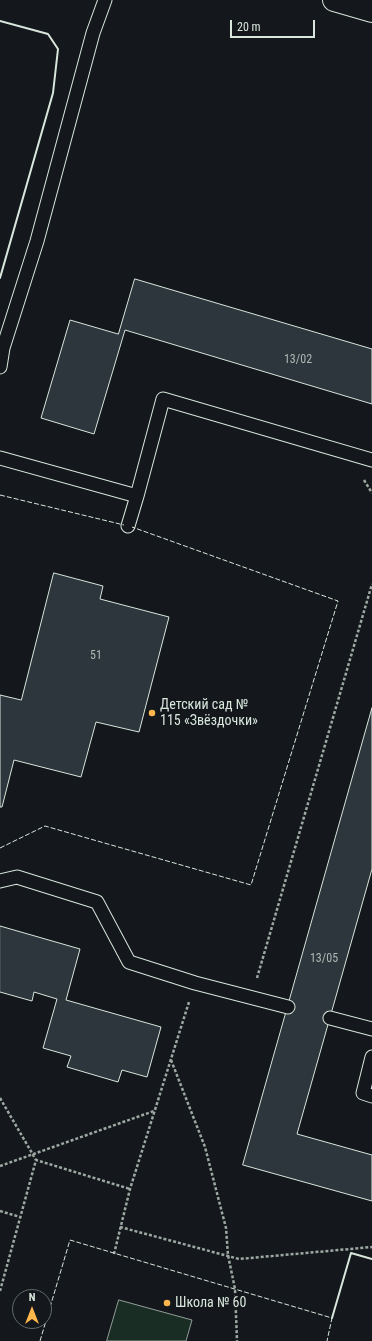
<!DOCTYPE html>
<meta charset="utf-8">
<style>
body{margin:0}
#map{position:relative;width:372px;height:1341px;overflow:hidden;background:#14181c;font-family:"Roboto Condensed",sans-serif}
canvas{display:block}
.north{position:absolute;left:12px;top:1289px;width:40px;height:40px;box-sizing:border-box;background:#14181c;border:1px solid #626a69;border-radius:50%;rotate:0deg;font-size:11px;font-weight:700;line-height:16px;text-align:center;color:#d8e6dc}
.north::after{content:'';display:block;margin:auto;width:14px;height:18px;background:#ffb74d;clip-path:polygon(50% 0,100% 100%,50% 72%,0 100%)}
.scale{position:absolute;left:230px;top:20px;width:85px;height:18px;box-sizing:border-box;border:2px solid #d8e6dc;border-top:0;padding-left:5px;font-size:12px;line-height:14px;white-space:nowrap;color:#d8e6dc;-webkit-text-stroke:3px #14181c;paint-order:stroke}
</style>
<div id="map">
<canvas width="372" height="1341"></canvas>
<div class="north">N</div>
<div class="scale">20 m</div>
</div>
<script>
const c = document.querySelector('canvas').getContext('2d');
c.lineJoin = 'round';
function paint(path, color) { c.fillStyle = color; c.fill(path, 'evenodd'); }
function strokePath(path, color, width, dash) { c.strokeStyle = color; c.lineWidth = width; c.lineCap = dash ? 'butt' : 'round'; c.setLineDash(dash || []); c.stroke(path); }
function label(font, color, halo, rows, align = 'center') {
  c.font = font + ' "Roboto Condensed",sans-serif'; c.lineWidth = 3; c.setLineDash([]); c.textBaseline = 'middle'; c.strokeStyle = halo; c.fillStyle = color; for (const [text, x, y, turn = 0] of rows) {
    c.save(); c.translate(x, y); c.rotate((+turn || 0) * Math.PI / 180); c.textAlign = isNaN(turn) ? turn : align; if (halo) c.strokeText(text, 0, 0); c.fillText(text, 0, 0); c.restore();
  }
}
const green = new Path2D(`
 M119,1300L192,1320L186,1341H107Z`);
const building = new Path2D(`
 M135,279L372,349V404L125,330L94,434L41,418L70,320L118,334Z
 M54,573L103,586L100,599L169,617L139,732L96,722L81,777L14,760L2,807H0V695L21,700Z
 M372,708V869L297,1134L372,1155V1201L243,1165Z
 M0,926L80,949L66,1000L161,1027L147,1077L122,1070L118,1082L67,1067L71,1056L43,1048L57,999L34,992L32,1001L0,992Z`);
const path = new Path2D(`
 M364,480L372,493
 M257,978L372,584
 M171,1060L205,1147L226,1228L228,1255L235,1289L237,1341
 M0,1098L36,1160
 M0,1166L154,1111
 M0,1211L20,1217
 M120,1227L239,1259L372,1247
 M114,1254L130,1189L189,1002
 M0,1291L36,1160L130,1189`);
const lane = new Path2D(`
 M0,347L3,348L37,241L93,33L105,0
 M0,367L3,348
 M0,458L137,496L163,399L372,460
 M128,526L137,496
 M0,881L17,877L97,902L129,962L195,983L288,1007
 M330,1018L372,1029
 M372,1057L363,1093L372,1096`);
const secondary = new Path2D(`
 M334,0L372,11`);
const fence = new Path2D(`
 M0,495L124,525
 M0,848L45,826L251,885L338,601L132,527
 M40,1341L70,1240L332,1318L327,1341`);
const wall = new Path2D(`
 M0,21L48,34L58,49L53,93L0,278
 M332,1318L351,1253L372,1259`);
const markers = [
 [152,713,4,"#ffb74d"],
 [167,1303,4,"#ffb74d"]
];
const numberNames = [
 ["13/02",298,360],
 ["51",96,656],
 ["13/05",324,959]
];
const poiNames = [
 ["Детский сад №",160,705],
 ["115 «Звёздочки»",160,721],
 ["Школа № 60",175,1303]
];
paint(green, '#1a2d24');
strokePath(green, '#939e99', 1);
paint(building, '#2c363c');
strokePath(building, '#d8e6dc', 1);
strokePath(lane, '#d8e6dc', 15);
strokePath(secondary, '#d8e6dc', 24);
strokePath(path, '#9da8a2', 2.5, [3, 2]);
strokePath(lane, '#14181c', 13);
strokePath(secondary, '#14181c', 22);
strokePath(fence, '#d8e6dc', 1, [5, 2]);
strokePath(wall, '#d8e6dc', 2);
for (const [x, y, r, color] of markers) { const dot = new Path2D(); dot.arc(x, y, r, 0, 2 * Math.PI); c.fillStyle = color; c.fill(dot); strokePath(dot, '#14181c', 1.5); }
label('12px', '#adbab4', null, numberNames);
label('14px', '#d8e6dc', '#14181c', poiNames, 'left');
</script>
